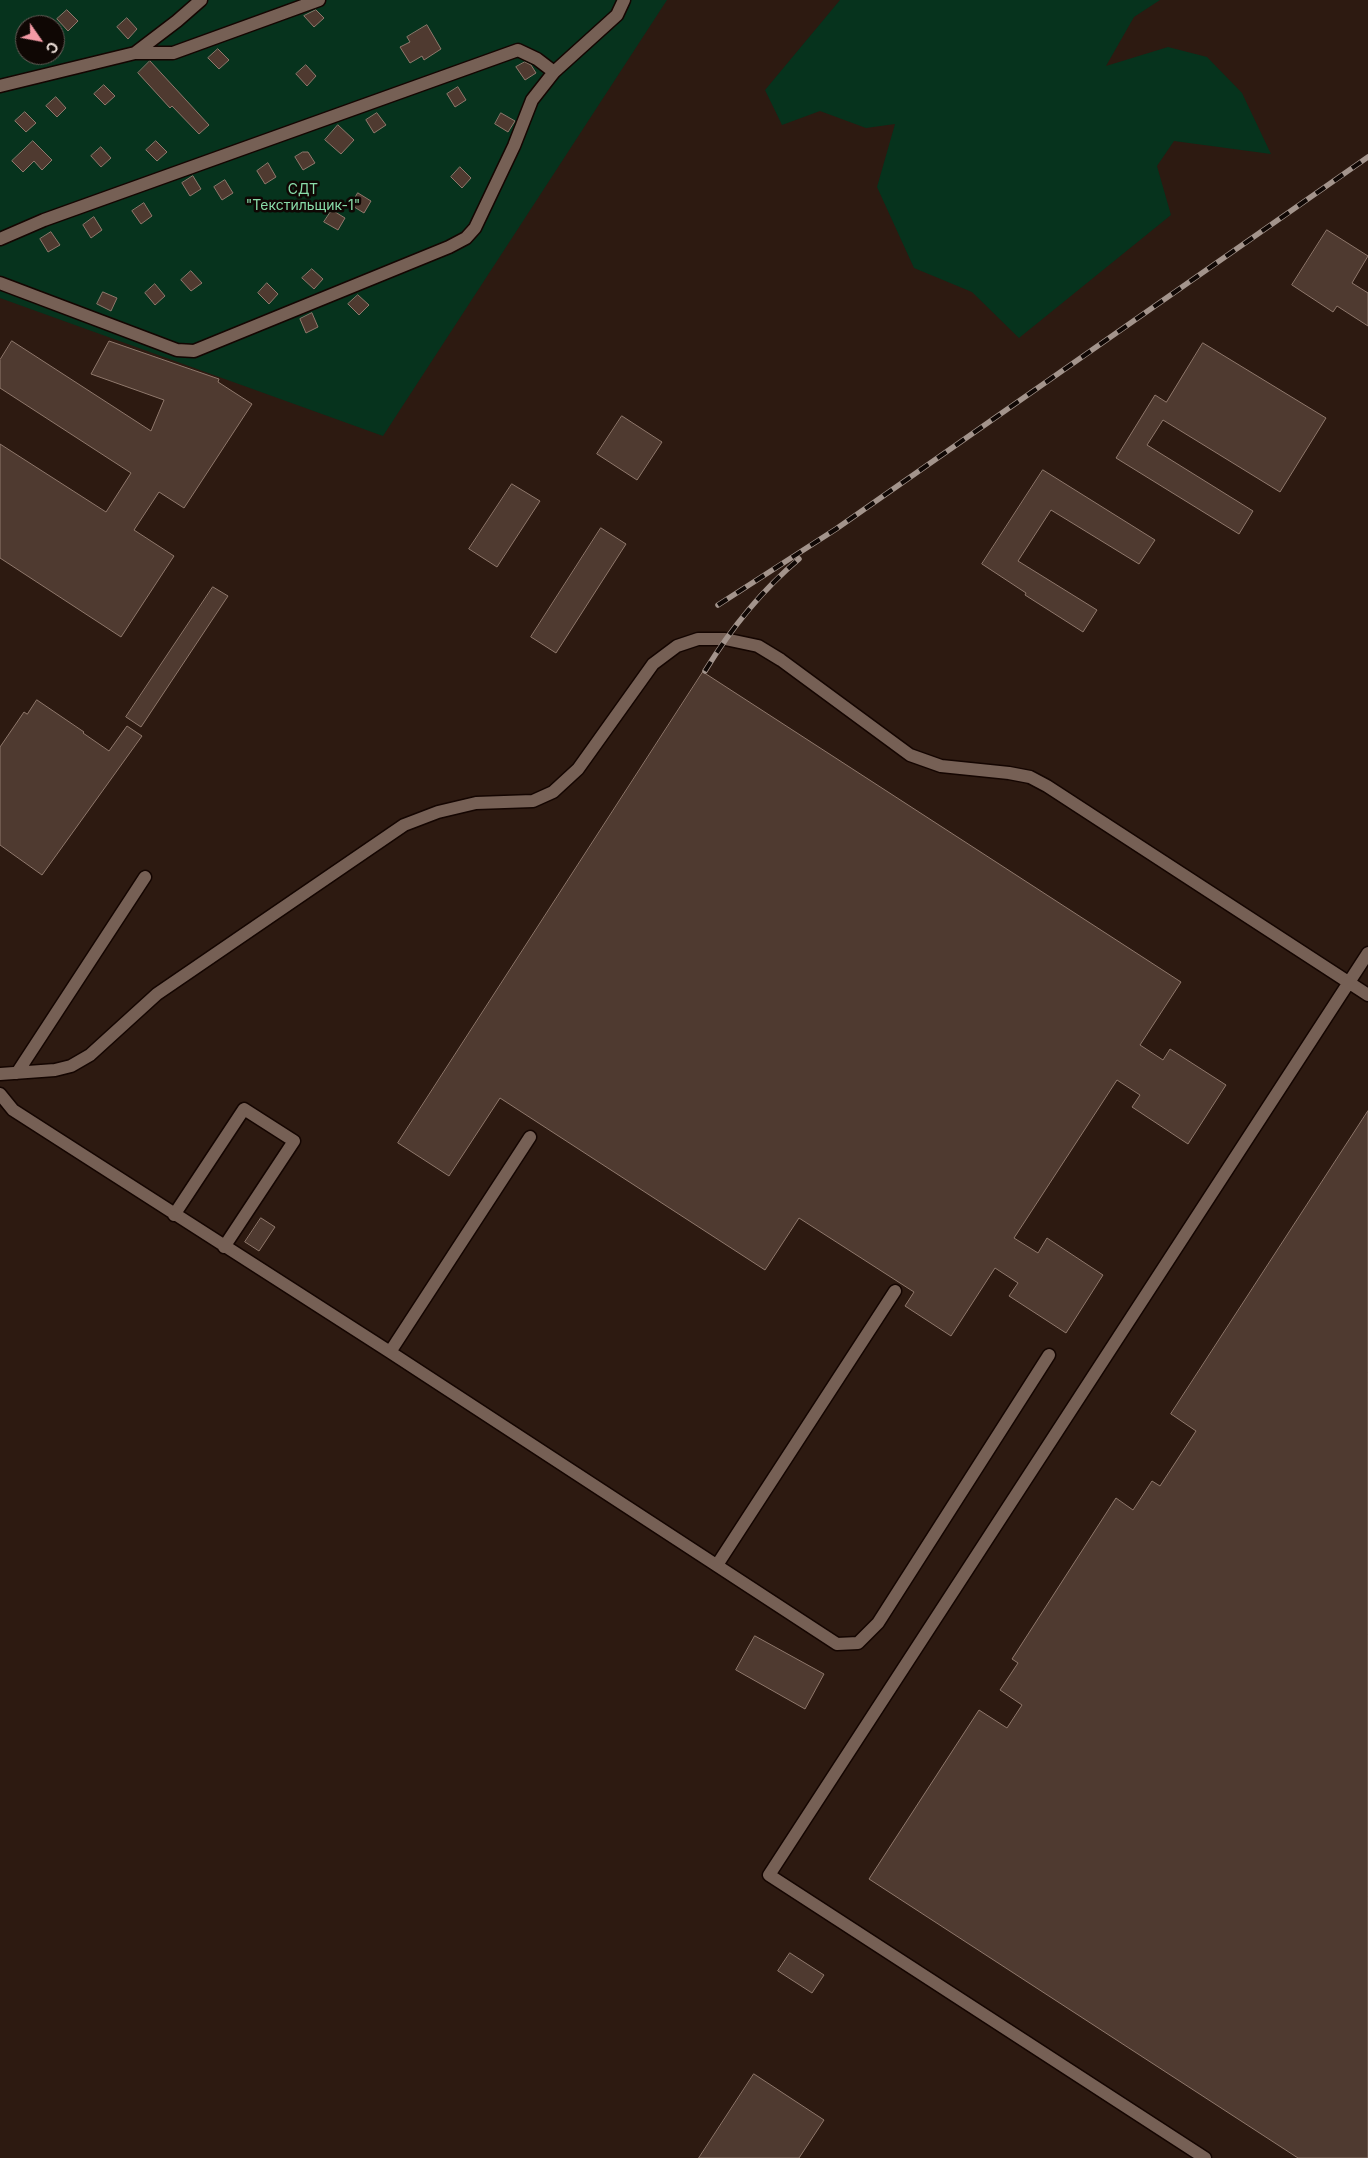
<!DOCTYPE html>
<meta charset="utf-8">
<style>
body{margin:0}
#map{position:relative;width:1368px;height:2158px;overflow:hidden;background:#2d1a11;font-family:Inter,sans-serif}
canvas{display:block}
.north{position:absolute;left:15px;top:15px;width:50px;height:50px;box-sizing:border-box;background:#0f0704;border:1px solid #685e59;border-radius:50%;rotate:123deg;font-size:14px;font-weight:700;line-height:20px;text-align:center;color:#ede0d9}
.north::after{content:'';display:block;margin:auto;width:18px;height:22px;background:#f49aa5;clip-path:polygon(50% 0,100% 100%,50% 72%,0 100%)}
</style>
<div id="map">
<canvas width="1368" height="2158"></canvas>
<div class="north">С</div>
</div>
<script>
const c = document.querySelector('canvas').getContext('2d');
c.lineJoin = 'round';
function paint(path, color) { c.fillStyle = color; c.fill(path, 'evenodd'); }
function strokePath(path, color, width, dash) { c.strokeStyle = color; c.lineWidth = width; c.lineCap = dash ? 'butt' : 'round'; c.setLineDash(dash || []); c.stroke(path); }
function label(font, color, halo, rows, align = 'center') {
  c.font = font + ' Inter,sans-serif'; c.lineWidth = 5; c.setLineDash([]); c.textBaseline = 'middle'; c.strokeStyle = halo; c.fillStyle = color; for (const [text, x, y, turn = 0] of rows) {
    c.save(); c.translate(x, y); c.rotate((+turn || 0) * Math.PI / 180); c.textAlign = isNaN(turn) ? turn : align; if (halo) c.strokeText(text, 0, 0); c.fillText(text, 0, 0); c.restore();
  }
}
const green = new Path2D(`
 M0,0H667L383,436L0,298ZM25,25H55V55H25Z
 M840,0H1160L1134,17L1106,66L1168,47L1207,57L1242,93L1271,154L1174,141L1157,166L1171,215L1019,338L972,292L914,268L877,187L895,124L866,128L820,111L782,125L765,90Z`);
const building = new Path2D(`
 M67,10L78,21L68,31L57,19Z
 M316,10L324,18L314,27L304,16Z
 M127,18L137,29L128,39L117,27Z
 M427,25L441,49L424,60L422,56L410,63L400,47L410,42L407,37Z
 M218,49L229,60L219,69L208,58Z
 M150,61L209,125L199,134L172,106L170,108L138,73Z
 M525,62L531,65L536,73L525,80L516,67Z
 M306,65L316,76L307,86L296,74Z
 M104,85L115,96L105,105L94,94Z
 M458,87L466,100L455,107L447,94Z
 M56,97L66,108L57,117L46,106Z
 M25,112L36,123L26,132L15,121Z
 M377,113L386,125L374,133L366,120Z
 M501,113L515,121L508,132L495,124Z
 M338,125L354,140L341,154L325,140Z
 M33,141L52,160L42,170L34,161L23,172L12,161Z
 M156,141L167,152L157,161L146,150Z
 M101,147L111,158L101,167L91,156Z
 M303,152H308L315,163L303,170L295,157Z
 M268,163L276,177L265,184L257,171Z
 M460,167L471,178L462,188L451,177Z
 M193,176L201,189L190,196L182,183Z
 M225,180L233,193L222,200L214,187Z
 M358,193L371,201L364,213L351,205Z
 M144,203L152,216L141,224L132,211Z
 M332,210L345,218L338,230L324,222Z
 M94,217L102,230L91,238L83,225Z
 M1327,230L1368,256L1352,283L1368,293V326L1337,306L1333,312L1292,285Z
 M51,232L60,245L48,252L40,239Z
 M312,269L323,279L314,289L302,278Z
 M191,271L202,283L191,291L181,280Z
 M267,283L278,294L269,304L258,293Z
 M155,284L165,296L155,305L145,293Z
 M103,292L117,298L111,311L97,304Z
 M358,295L369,305L359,315L348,304Z
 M312,313L318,327L306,333L300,319Z
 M12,341L151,431L164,400L91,374L109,341L219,379L218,382L252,404L184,508L159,492L134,530L174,556L121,637L0,558V444L106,512L131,473L0,388V360Z
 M1203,343L1326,418L1280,492L1163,420L1147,445L1253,511L1239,534L1116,458L1155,395L1166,402Z
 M622,416L662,442L637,480L597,454Z
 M1043,470L1155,540L1139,564L1051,510L1018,561L1097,610L1083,632L1025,595L1026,593L982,564Z
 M512,484L540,501L497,567L469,549Z
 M601,528L626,544L556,653L531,637Z
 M213,587L228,596L141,727L126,717Z
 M703,672L1181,982L1140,1045L1163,1060L1170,1049L1226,1085L1188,1144L1132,1107L1140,1095L1117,1080L1014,1238L1038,1253L1047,1238L1103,1275L1066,1333L1009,1296L1018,1283L995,1268L951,1336L905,1306L914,1292L799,1218L765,1270L500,1098L449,1176L398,1143Z
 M37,700L84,732L83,733L109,751L127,726L142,736L42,875L0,845V747L24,712L27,714Z
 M1368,1111V2158H1298L869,1879L979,1710L1007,1728L1022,1705L1000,1690L1018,1663L1012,1659L1116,1498L1133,1510L1152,1481L1160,1486L1196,1431L1171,1414Z
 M261,1218L275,1227L259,1251L245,1242Z
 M755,1636L824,1674L805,1709L736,1670Z
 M790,1953L824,1975L812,1993L778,1971Z
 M754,2074L824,2120L799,2158H699Z`);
const minor = new Path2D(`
 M135,53H173L319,0
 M0,86L135,53L177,21L201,0
 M0,239L44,220L518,50L537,59L554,72
 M0,283L177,350L194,351L449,247L466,238L475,228L514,146L532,100L554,72L617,15L624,0
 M17,1073L145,877
 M0,1074L55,1070L71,1066L90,1055L157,994L404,825L438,812L476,803L533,801L553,792L578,769L653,664L677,646L698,639H725L758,646L781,660L910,755L941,766L1009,773L1030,777L1047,786L1368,995
 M0,1094L13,1110L390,1352L837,1644L858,1643L878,1623L1049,1355
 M174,1215L244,1109L294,1141L224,1247
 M390,1352L530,1137
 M717,1565L895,1291
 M1205,2158L769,1875L1368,953`);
const rail = new Path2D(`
 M718,605L836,529L1368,157
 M705,671C730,630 762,590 799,559`);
const parkNames = [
 ["СДТ",303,190],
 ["\"Текстильщик-1\"",303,206]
];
paint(green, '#06331d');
paint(building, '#4f3a30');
strokePath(building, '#8f786c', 1);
strokePath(minor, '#140501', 15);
strokePath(minor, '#766055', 12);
strokePath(rail, '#a3948c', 5.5);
strokePath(rail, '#0f0704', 4, [11]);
label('14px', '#89dca9', '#0f0704', parkNames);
</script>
